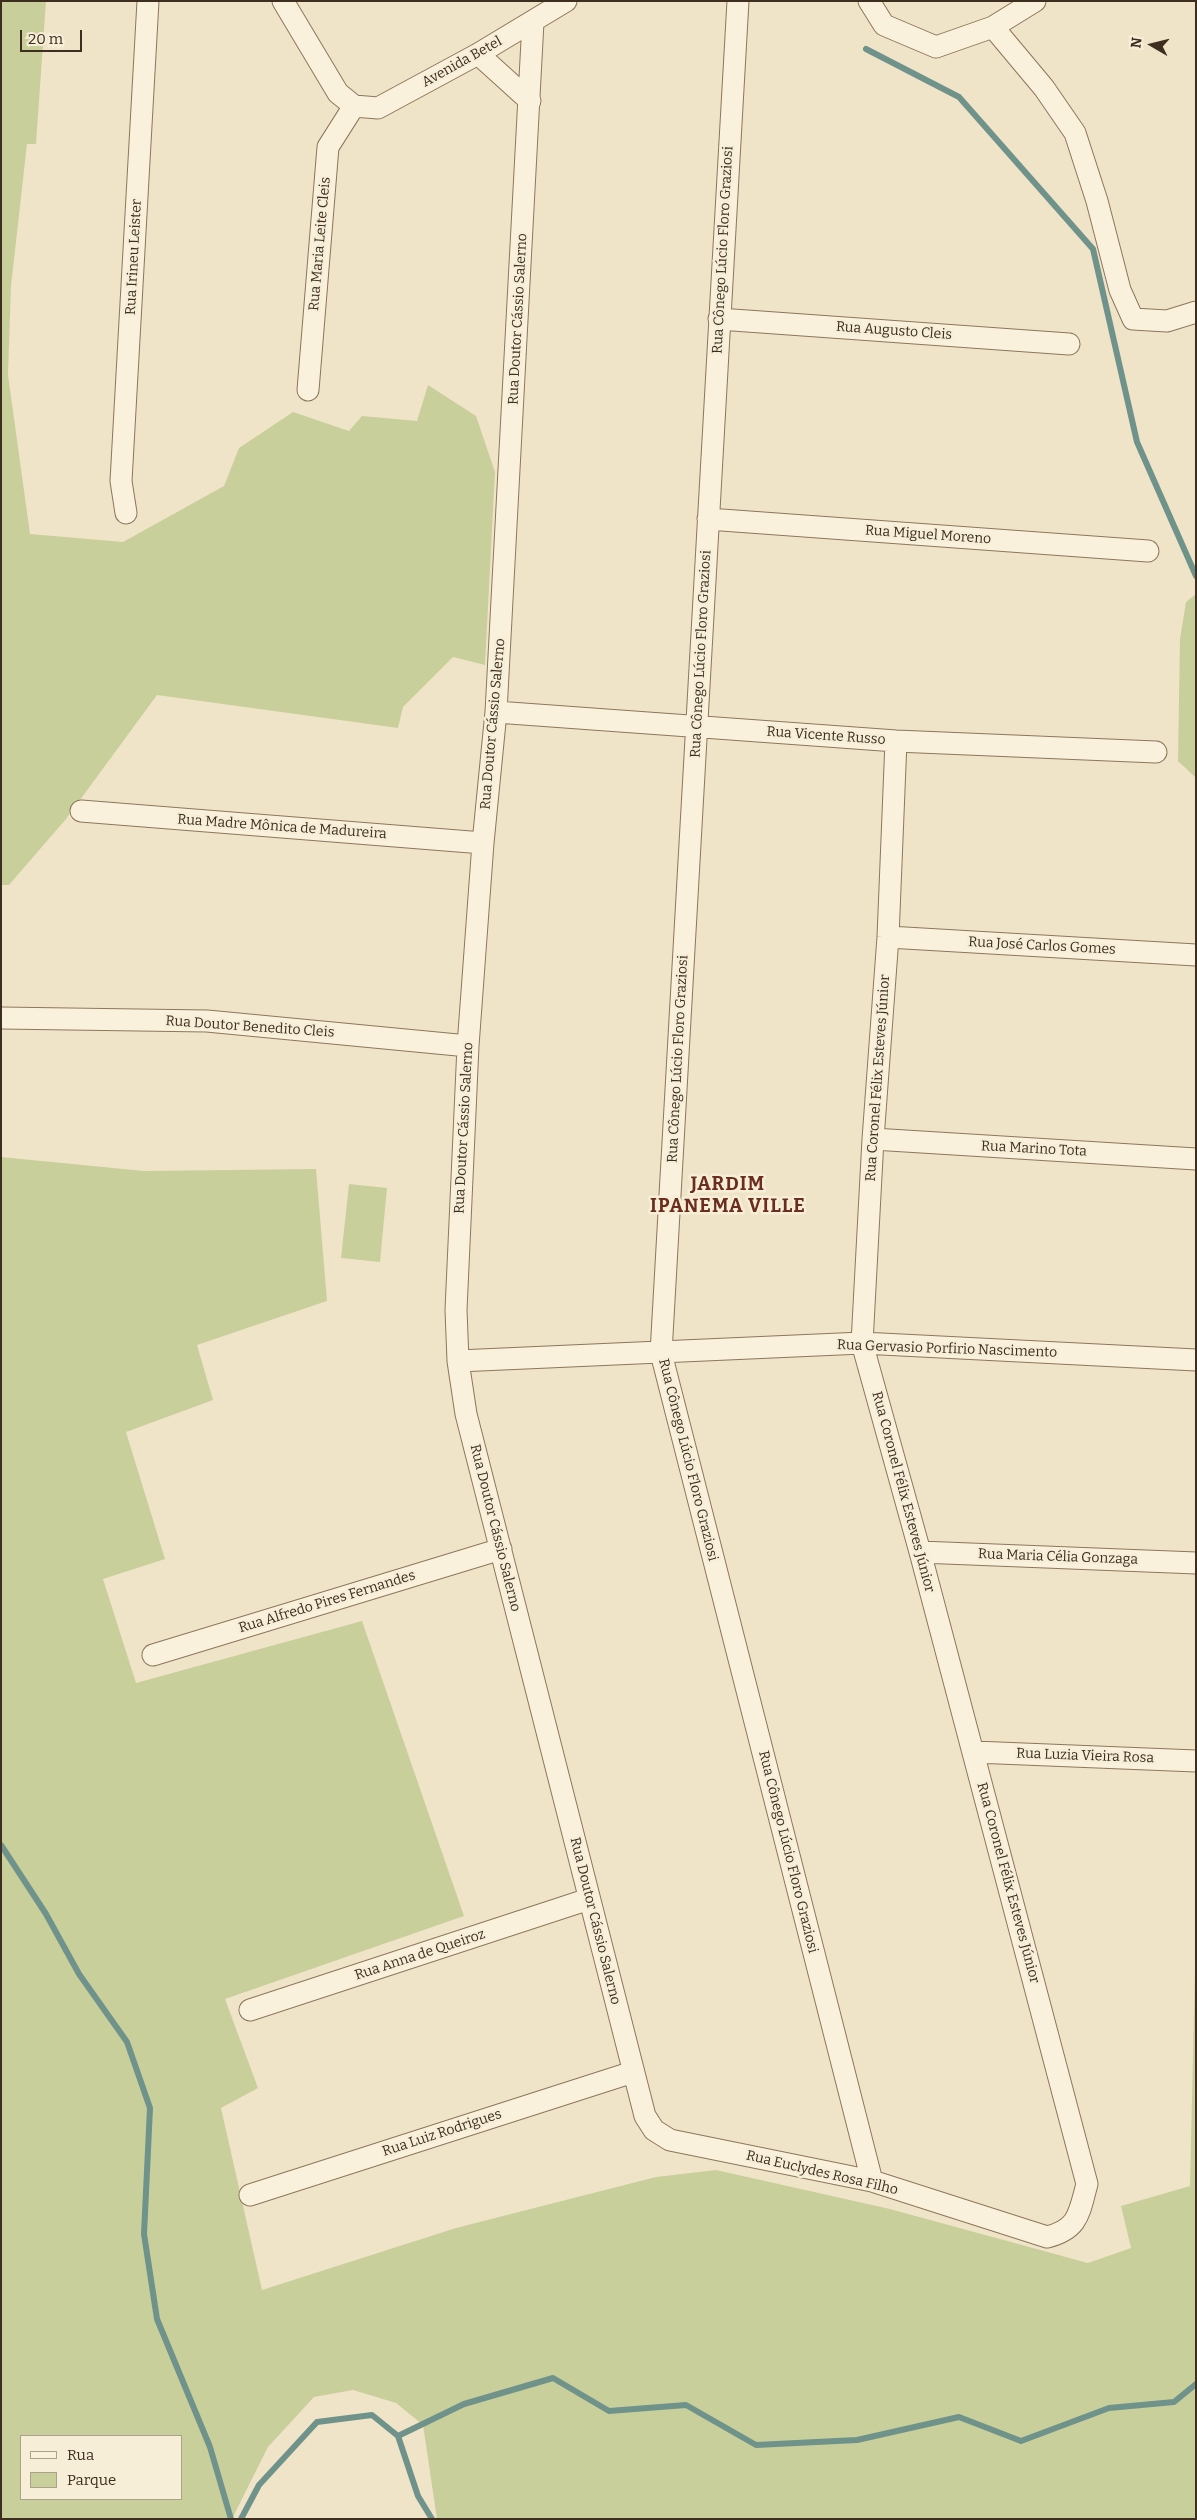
<!DOCTYPE html>
<meta charset="utf-8">
<style>
body{margin:0}
#map{position:relative;width:1197px;height:2520px;overflow:hidden;background:#f0e4c8;font-family:Bitter,serif}
canvas{display:block}
.frame{position:absolute;inset:0;border:2px solid #3d2e20;pointer-events:none}
.legend{position:absolute;left:20px;top:2435px;width:162px;height:65px;box-sizing:border-box;background:#f7eed8;border:1px solid #ada18e;margin:0;padding:6px 9px;list-style:none;font-size:15px;color:#3d2e20}
.legend li{display:flex;align-items:center;gap:10px;height:25px}
.legend b{width:25px;border:1px solid #ada18e}
.north{position:absolute;left:1127px;top:20px;width:50px;height:50px;-webkit-text-stroke:4px #f7eed8;paint-order:stroke;rotate:278deg;font-size:14px;font-weight:700;line-height:20px;text-align:center;color:#3d2e20}
.north::after{content:'';display:block;margin:auto;width:18px;height:22px;background:#3d2e20;clip-path:polygon(50% 0,100% 100%,50% 72%,0 100%)}
.scale{position:absolute;left:20px;top:30px;width:62px;height:22px;box-sizing:border-box;border:2px solid #3d2e20;border-top:0;padding-left:6px;font-size:15px;line-height:18px;white-space:nowrap;color:#3d2e20;-webkit-text-stroke:4px #f7eed8;paint-order:stroke}
</style>
<div id="map">
<canvas width="1197" height="2520"></canvas>
<div class="frame"></div>
<ul class="legend">
<li><b style="height:6px;background:#faf1dc"></b>Rua</li>
<li><b style="height:14px;background:#c9cf9b"></b>Parque</li>
</ul>
<div class="north">N</div>
<div class="scale">20 m</div>
</div>
<script>
const c = document.querySelector('canvas').getContext('2d');
c.lineJoin = 'round';
function paint(path, color) { c.fillStyle = color; c.fill(path, 'evenodd'); }
function strokePath(path, color, width, dash) { c.strokeStyle = color; c.lineWidth = width; c.lineCap = dash ? 'butt' : 'round'; c.setLineDash(dash || []); c.stroke(path); }
function label(font, color, halo, rows, align = 'center') {
  c.font = font + ' Bitter,serif'; c.lineWidth = 5; c.setLineDash([]); c.textBaseline = 'middle'; c.strokeStyle = halo; c.fillStyle = color; for (const [text, x, y, turn = 0] of rows) {
    c.save(); c.translate(x, y); c.rotate((+turn || 0) * Math.PI / 180); c.textAlign = isNaN(turn) ? turn : align; if (halo) c.strokeText(text, 0, 0); c.fillText(text, 0, 0); c.restore();
  }
}
const green = new Path2D(`
 M1,1H46L36,144H27L11,286L8,375L30,534L123,542L224,486L239,448L293,412L349,431L362,416L417,421L428,385L476,416L495,472L485,665L453,657L403,707L398,728L157,695L66,819L9,885H1Z
 M1196,594V778L1178,761L1180,639L1186,602Z
 M1,1157L144,1171L316,1169L327,1301L197,1345L213,1400L126,1432L165,1559L103,1579L136,1683L362,1621L464,1916L225,1999L258,2088L221,2108L262,2290L456,2228L656,2177L716,2170L890,2209L1088,2263L1131,2248L1121,2206L1190,2186L1196,1923V2519H437L423,2425L396,2403L353,2390L314,2397L268,2447L232,2519H1ZM21,2436H181V2499H21Z
 M349,1184L387,1188L380,1262L341,1258Z`);
const stream = new Path2D(`
 M866,49L959,97L1093,249L1137,442L1196,576
 M1,1845L46,1914L79,1974L127,2042L150,2108L144,2234L157,2319L210,2447L231,2519
 M398,2436L464,2404L553,2378L609,2411L686,2405L756,2445L857,2440L959,2417L1021,2441L1109,2408L1174,2402L1196,2384
 M241,2519L259,2485L317,2422L372,2415L398,2436L418,2496L432,2519`);
const street = new Path2D(`
 M283,1L338,93L354,106
 M738,1L661,1353L872,2181
 M869,1L884,25L936,47L993,27L1035,1
 M533,22L496,712L483,843L468,1046L456,1310L458,1361L466,1414L645,2116L654,2130L670,2140L872,2181L1047,2237C1079,2229 1079,2213 1087,2184L920,1552L862,1343L873,1139L888,937L896,741
 M993,27L1044,88L1075,133L1097,201L1120,290L1133,319L1167,321L1196,312
 M478,54L530,101
 M354,106L378,108L478,54L566,1
 M719,319L1069,344
 M308,390L328,147L354,106
 M126,513L121,481L148,1
 M708,519L1148,551
 M496,712L896,741L1156,752
 M81,811L483,843
 M888,937L1196,955
 M1,1018L207,1021L468,1046
 M873,1139L1196,1159
 M458,1361L862,1343L1196,1360
 M920,1552L1196,1563
 M153,1655L501,1549
 M974,1752L1196,1761
 M250,2010L589,1899
 M250,2195L633,2072`);
const streetNames = [
 ["Avenida Betel",462,62,-29],
 ["Rua Maria Leite Cleis",320,244,-85],
 ["Rua Cônego Lúcio Floro Graziosi",723,250,-87],
 ["Rua Irineu Leister",134,257,-87],
 ["Rua Doutor Cássio Salerno",518,319,-87],
 ["Rua Augusto Cleis",894,331,4],
 ["Rua Miguel Moreno",928,535,4],
 ["Rua Cônego Lúcio Floro Graziosi",701,654,-87],
 ["Rua Doutor Cássio Salerno",493,724,-85],
 ["Rua Vicente Russo",826,736,4],
 ["Rua Madre Mônica de Madureira",282,827,4],
 ["Rua José Carlos Gomes",1042,946,3],
 ["Rua Doutor Benedito Cleis",250,1027,4],
 ["Rua Cônego Lúcio Floro Graziosi",678,1059,-87],
 ["Rua Coronel Félix Esteves Júnior",878,1078,-86],
 ["Rua Doutor Cássio Salerno",464,1128,-87],
 ["Rua Marino Tota",1034,1149,3],
 ["Rua Gervasio Porfirio Nascimento",947,1349,2],
 ["Rua Cônego Lúcio Floro Graziosi",688,1460,76],
 ["Rua Coronel Félix Esteves Júnior",903,1492,75],
 ["Rua Doutor Cássio Salerno",495,1528,76],
 ["Rua Maria Célia Gonzaga",1058,1557,2],
 ["Rua Alfredo Pires Fernandes",327,1602,-17],
 ["Rua Luzia Vieira Rosa",1085,1756,2],
 ["Rua Cônego Lúcio Floro Graziosi",788,1852,76],
 ["Rua Coronel Félix Esteves Júnior",1008,1883,75],
 ["Rua Doutor Cássio Salerno",595,1921,76],
 ["Rua Anna de Queiroz",420,1955,-18],
 ["Rua Luiz Rodrigues",442,2133,-18],
 ["Rua Euclydes Rosa Filho",822,2173,13]
];
const districtNames = [
 ["JARDIM",728,1185],
 ["IPANEMA VILLE",728,1207]
];
paint(green, '#c9cf9b');
strokePath(stream, '#6f938a', 6);
strokePath(street, '#8d765c', 23);
strokePath(street, '#faf1dc', 21);
label('14px', '#3d2e20', '#f7eed8', streetNames);
c.letterSpacing = '1px';
label('bold 19px', '#6b2e1e', '#f7eed8', districtNames);
c.letterSpacing = '0px';
</script>
